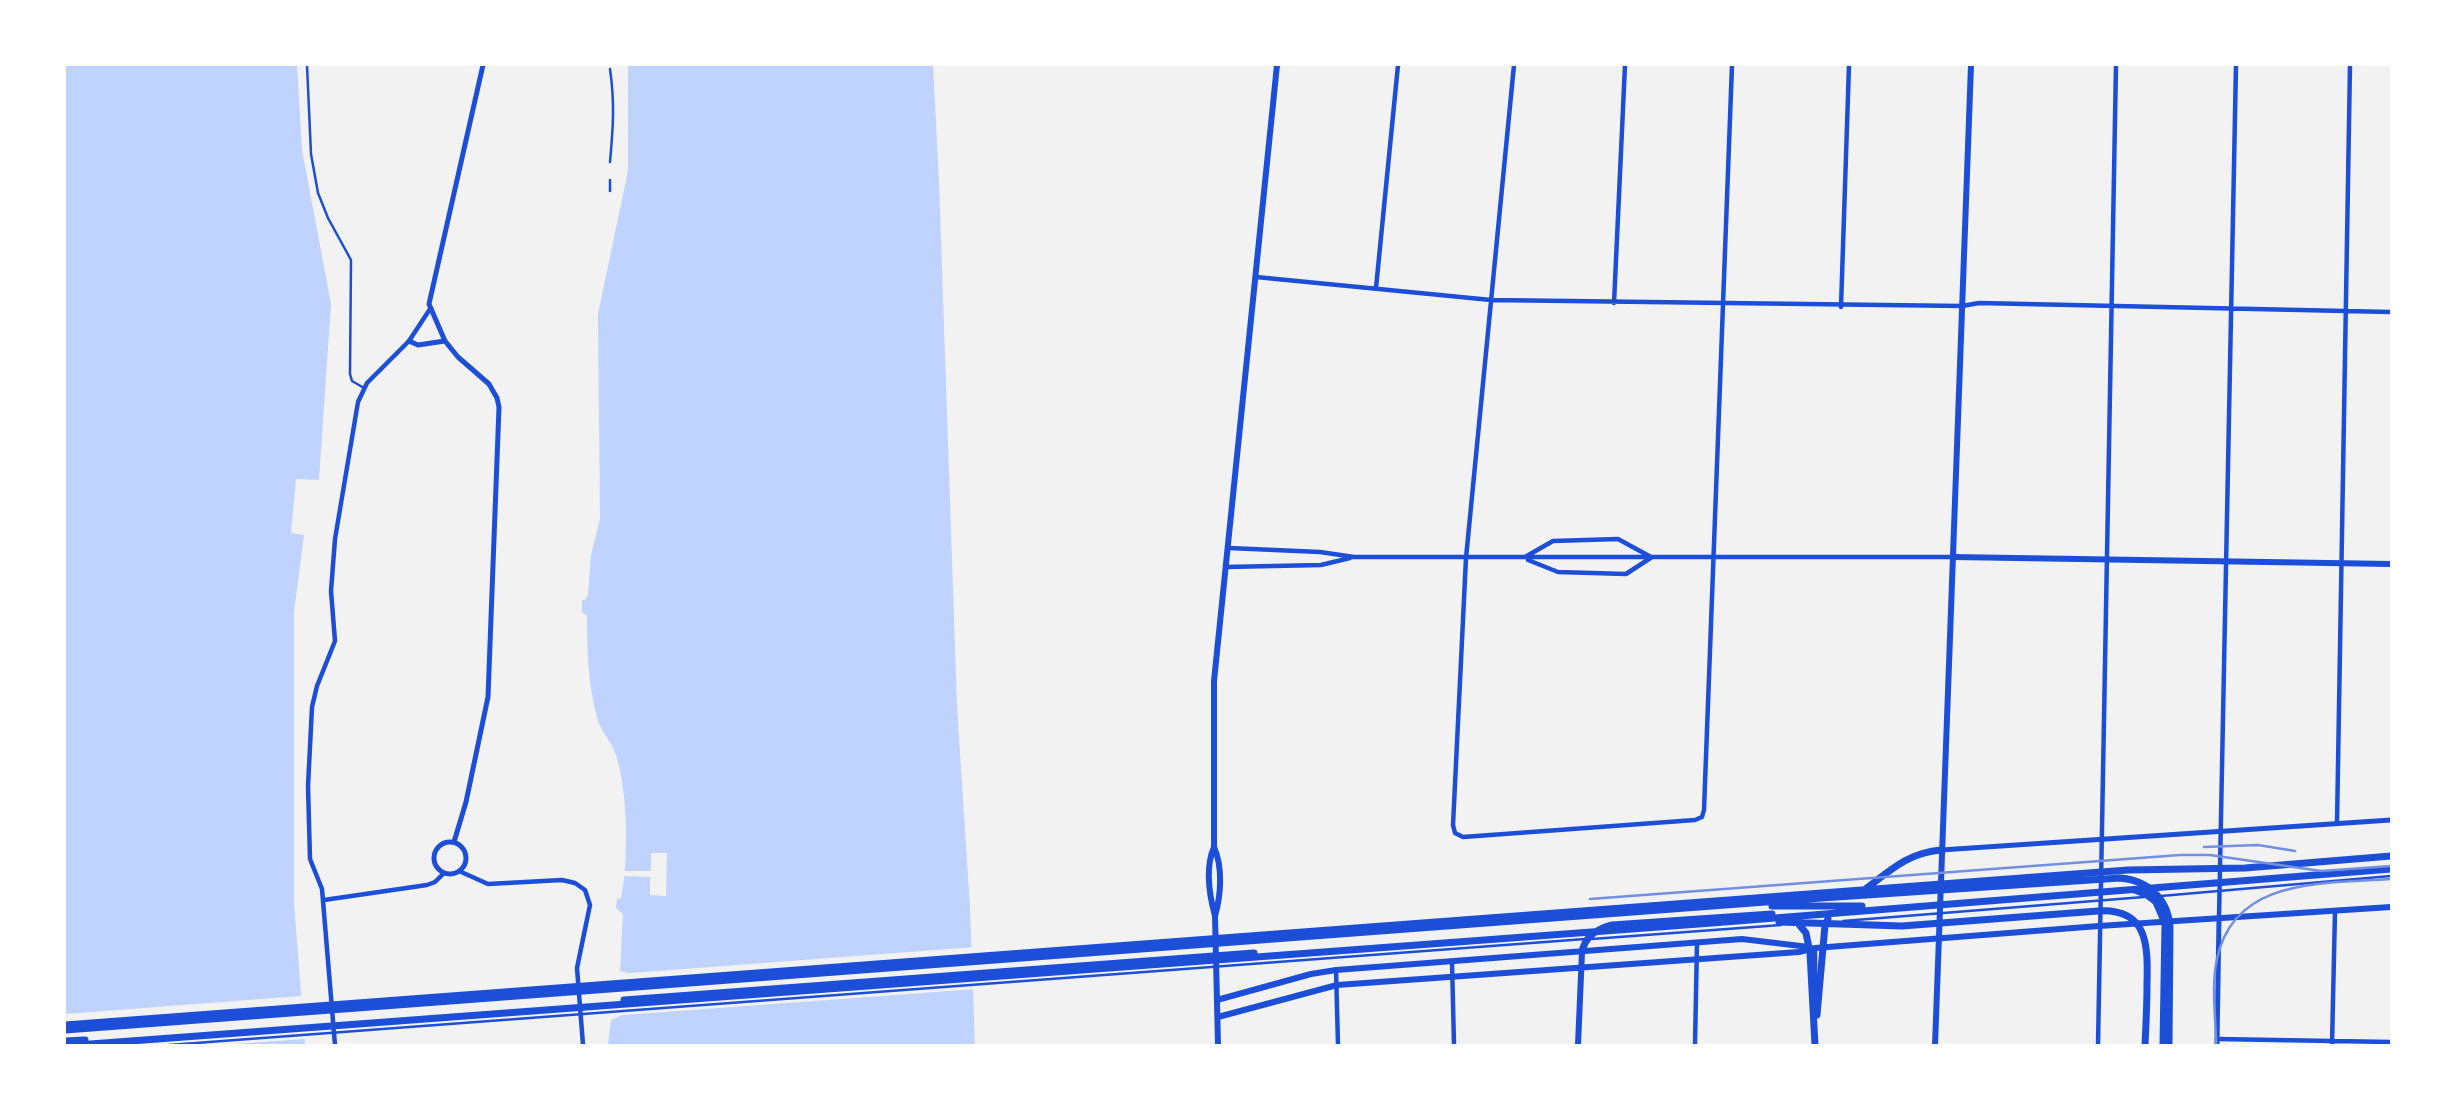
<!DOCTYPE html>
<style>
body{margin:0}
#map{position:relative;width:2456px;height:1110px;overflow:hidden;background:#f2f2f2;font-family:Poppins,sans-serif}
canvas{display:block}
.frame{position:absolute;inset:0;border:66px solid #fff;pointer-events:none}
</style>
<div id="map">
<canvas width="2456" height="1110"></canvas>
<div class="frame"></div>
</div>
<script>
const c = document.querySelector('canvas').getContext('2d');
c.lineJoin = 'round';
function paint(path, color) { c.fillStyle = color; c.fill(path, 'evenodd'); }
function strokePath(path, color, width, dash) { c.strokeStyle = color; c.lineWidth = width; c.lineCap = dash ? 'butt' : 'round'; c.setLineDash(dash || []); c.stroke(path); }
const water = new Path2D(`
 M65,65H297L302,150L331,304L319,480L296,479L291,533L304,535L294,612V903L305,1045H65Z
 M628,65H933L939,181L957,706L970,908L975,1045H608L611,1020L622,1015L626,972L620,971L623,914L616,908L617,899L621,898C629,864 628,782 614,750C609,739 600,729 597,717C588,684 587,650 587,616L582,612V600H585L588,595L591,555L600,519L598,314L628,171Z`);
const pier = new Path2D(`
 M651,853H667L666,896L650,895V877L622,876V871H651Z
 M975,947L976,989L610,1016L619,1013L622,976L618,974Z
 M301,989H304L309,1045H306L305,1039L220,1045H65V1014L301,996Z`);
const pedestrian = new Path2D(`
 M307,65L311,154L318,193L328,218L351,260L350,374L352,381L364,388
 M610,162C613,129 615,103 610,69
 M610,180V191
 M2161,896L2391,876
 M1843,921L2144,897
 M1592,939L1781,925
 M169,1045L1585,939`);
const minor = new Path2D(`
 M1514,65L1466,558L1453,825L1455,833L1463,837L1695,820L1702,817L1704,810L1732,65
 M1256,277L1491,300L1962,306L1979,303L2391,312
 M1376,288L1398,65
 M1614,303L1625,65
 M1841,307L1849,65
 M1229,548L1320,552L1354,557H1953
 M1525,557L1553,541L1618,539L1651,557
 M1528,560L1558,572L1626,574L1652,557
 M1226,567L1321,565L1350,558
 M2337,824L2350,65
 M459,871L488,884L562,880L575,883L585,890L590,905L577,968L583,1045
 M324,900L427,885L435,882L444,873
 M2219,918L2236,65
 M1815,948V992
 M1452,962L1454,1045
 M1336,970L1338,1045
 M2217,1039L2391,1042
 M335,1045L322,889L310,859L308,786L312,707L317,686L335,641L331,591L335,539L358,402L367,383L409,341L430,309
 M1695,1045L1697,942
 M2098,1045L2116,65
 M2332,1045L2335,911`);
const tertiary = new Path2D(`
 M409,341L418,345L445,341
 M454,842L466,802L488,697L499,407L497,398L489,384L458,357L445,341L429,304L483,65
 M434 858a16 16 0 1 1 32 0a16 16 0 1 1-32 0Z
 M1941,850L2391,820
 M2217,1045L2219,918`);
const secondary = new Path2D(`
 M1953,557L2391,564
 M1214,847C1205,868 1209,894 1215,916L1218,1045
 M1215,916C1221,895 1223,867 1214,847V681L1277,65
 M1217,1000L1311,974L1336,970L1742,939L1809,947
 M1218,1017L1337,985L1799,952L1815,948L2099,926L2391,907
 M1578,1045L1582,952`);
const primary = new Path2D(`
 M1935,1045L1971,65`);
const trunk = new Path2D(`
 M1864,890C1890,871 1907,853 1941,850
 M2135,890L2147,895L2156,902L2165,923L2163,1045
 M1772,906H1862
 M1796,921L1806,933L1810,953L1815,1045
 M1779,922L1902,926L2098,911C2148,908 2148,945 2147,984C2147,1004 2146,1025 2145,1045
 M1582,952C1585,936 1597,929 1612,925L1772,914
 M624,1000L1254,953
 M1817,1015L1825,925L1828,919
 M65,1025L2128,870L2245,868L2391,856
 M65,1030L1792,900L2120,878C2148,880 2168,899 2170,927L2169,1045
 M65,1041L85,1040
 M77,1045L1712,923L2391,869`);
const rail = new Path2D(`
 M2204,847L2258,845L2295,851
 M1590,899L2180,855H2210L2321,871L2391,866
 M2216,1045C2216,1018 2211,986 2217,959C2234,876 2326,884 2391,879`);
paint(water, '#bfd3fe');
paint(pier, '#f2f2f2');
strokePath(pedestrian, '#1d4ed8', 2.5);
strokePath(minor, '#1d4ed8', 4.5);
strokePath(tertiary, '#1d4ed8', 5);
strokePath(secondary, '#1d4ed8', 6);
strokePath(primary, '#1d4ed8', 6);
strokePath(trunk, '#1d4ed8', 7);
strokePath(rail, '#7290e2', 2.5);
</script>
